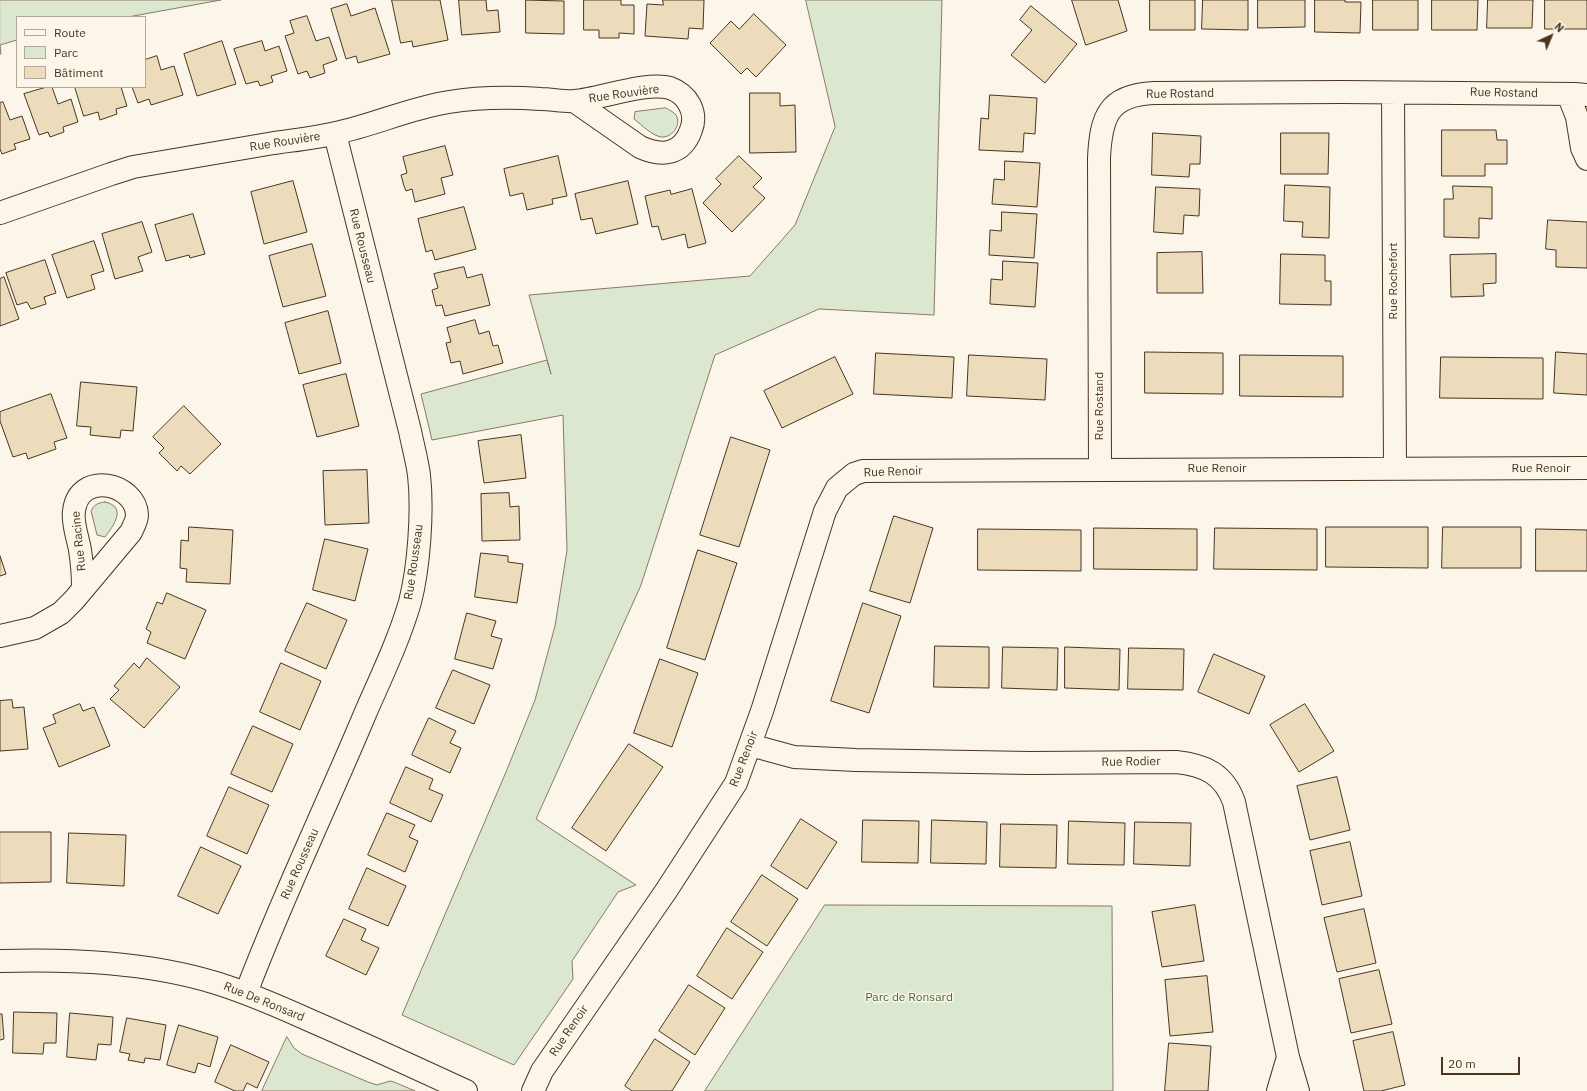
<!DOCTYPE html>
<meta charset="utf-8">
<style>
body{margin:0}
#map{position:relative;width:1587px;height:1091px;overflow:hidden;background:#fbf6e9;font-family:"IBM Plex Sans",sans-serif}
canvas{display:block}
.legend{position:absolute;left:16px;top:16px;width:130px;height:72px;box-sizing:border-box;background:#fbf6e9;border:1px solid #b4a999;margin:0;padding:5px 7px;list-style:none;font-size:12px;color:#4a3520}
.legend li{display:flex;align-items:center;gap:8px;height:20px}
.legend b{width:20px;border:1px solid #b4a999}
.north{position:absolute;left:1531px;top:16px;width:40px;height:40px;-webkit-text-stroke:3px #fbf6e9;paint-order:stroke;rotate:44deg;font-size:11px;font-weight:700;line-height:16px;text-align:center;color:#4a3520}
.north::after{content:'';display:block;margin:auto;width:14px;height:18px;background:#4a3520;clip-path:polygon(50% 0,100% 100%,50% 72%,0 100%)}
.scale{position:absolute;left:1441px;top:1057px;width:79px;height:18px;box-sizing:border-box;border:2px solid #4a3520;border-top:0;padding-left:5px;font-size:12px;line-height:14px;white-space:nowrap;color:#4a3520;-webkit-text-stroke:3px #fbf6e9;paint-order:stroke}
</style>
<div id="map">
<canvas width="1587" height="1091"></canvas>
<ul class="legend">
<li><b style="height:5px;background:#fbf6e9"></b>Route</li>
<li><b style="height:11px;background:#dce7d0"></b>Parc</li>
<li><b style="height:11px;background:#ecdcbc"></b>Bâtiment</li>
</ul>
<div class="north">N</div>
<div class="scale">20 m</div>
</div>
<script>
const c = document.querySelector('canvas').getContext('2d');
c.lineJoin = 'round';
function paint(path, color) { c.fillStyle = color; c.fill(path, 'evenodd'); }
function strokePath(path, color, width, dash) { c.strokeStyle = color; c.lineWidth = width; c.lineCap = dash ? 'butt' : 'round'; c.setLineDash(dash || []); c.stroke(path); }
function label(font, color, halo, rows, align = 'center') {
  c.font = font + ' "IBM Plex Sans",sans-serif'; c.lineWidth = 3; c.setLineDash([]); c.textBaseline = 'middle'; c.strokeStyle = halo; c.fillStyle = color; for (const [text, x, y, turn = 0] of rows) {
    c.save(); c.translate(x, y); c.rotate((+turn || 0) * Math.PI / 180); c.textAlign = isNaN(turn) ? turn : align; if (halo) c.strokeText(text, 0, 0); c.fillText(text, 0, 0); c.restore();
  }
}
const green = new Path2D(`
 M0,0H221L128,17H17V40L0,45L1,54H0Z
 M806,0H942L934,315L819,309L715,355L641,585L536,819L636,885L618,892L572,961L573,979L514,1065L402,1015L506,772L535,700L555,626L567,550L563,415L432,440L421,394L547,360L551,374L529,295L750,276L795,225L835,127Z
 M666,108C669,110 674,112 676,115C682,125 672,138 661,137C651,135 642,125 634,119L635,112Z
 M105,502C128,507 113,526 105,537L97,535L91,511C94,505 97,503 105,502Z
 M825,905L1112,906L1113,1091H705Z
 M287,1037L294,1048L302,1054L368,1082L377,1085L390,1081L394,1082L415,1091H262Z`);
const building = new Path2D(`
 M392,0H440L448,40L413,47L412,41L401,43Z
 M459,0H486L487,11L498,10L500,32L462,35Z
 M526,0L564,1V34L526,33Z
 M584,0H621V5H634V34L619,33V38H599V30H584Z
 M663,0H704L703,29L689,28L688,39L645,36L647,4L663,5Z
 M1072,0H1118L1127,31L1086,45Z
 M1150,0H1195V30H1150Z
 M1203,0H1248V30L1202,29Z
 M1258,0H1305V27L1258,28Z
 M1315,0H1345V2H1361L1360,33L1315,32Z
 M1373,0H1418V30H1373Z
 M1432,0H1478L1477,30H1432Z
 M1488,0H1533L1532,28H1487Z
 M1545,0H1587V29H1545Z
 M347,4L351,16L375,8L390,54L358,63L356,56L346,59L331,9Z
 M1031,6L1077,44L1045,83L1011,55L1032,30L1020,20Z
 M754,14L786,45L756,77L747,68L741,74L710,43L731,21L739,29Z
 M307,16L316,41L329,37L337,60L323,65L325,73L310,78L307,71L298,74L285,36L294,33L290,21Z
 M222,41L236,84L197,96L184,54Z
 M262,41L265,51L279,46L287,71L271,76L273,82L260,86L258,81L246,84L234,49Z
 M157,56L161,70L174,66L183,95L151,105L149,99L138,103L132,87H145V60Z
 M47,87H52L58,104L71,99L78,122L63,127L64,132L50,137L48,132L39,135L24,94Z
 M75,87H121L127,106L116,109L117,114L100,120L98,112L84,116Z
 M750,93H780V106L795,105L796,152L750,153Z
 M990,95L1037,98L1035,134L1024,133L1023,152L979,150L981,118L988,119Z
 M3,102L10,120L22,116L30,139L14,144L16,149L2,154L0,149V103Z
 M1442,130H1496L1497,140H1507V164H1485V176H1442Z
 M1153,133L1201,136L1200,164H1190L1189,177L1152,175Z
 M1281,133H1329L1328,174H1281Z
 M445,146L453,175L441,178L445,194L415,202L412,189L406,191L404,186L401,175L407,173L403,157Z
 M558,156L567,196L552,199L553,204L527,210L523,193L510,196L504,169Z
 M739,156L762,178L753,187L765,198L732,232L703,203L721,184L716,179Z
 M1005,161L1040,163L1037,207L992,204L994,179L1004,180Z
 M293,181L307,232L264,244L251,192Z
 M628,181L638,224L596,234L592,218L581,220L575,194Z
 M1285,185L1330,187L1329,238L1302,237L1303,222L1284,221Z
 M1453,186L1492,187V219L1479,218V238L1444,237V199H1453Z
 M1156,187L1200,189L1199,216L1184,215L1183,234L1154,232Z
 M692,189L706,243L688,248L685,234L662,240L658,226L652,227L645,196L670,190L671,194Z
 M464,207L476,249L435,260L432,250L426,252L418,219Z
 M1002,212L1037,214L1034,258L989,255L990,230L1001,231Z
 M193,214L205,254L190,258L189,255L166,261L155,225Z
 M1548,220L1587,222V268L1556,267V250L1546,249Z
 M142,222L152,252L138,257L143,271L115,279L102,234Z
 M94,241L104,271L91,275L95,289L67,298L52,255Z
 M312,244L326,296L283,307L269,256Z
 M1202,252L1203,293H1157V253Z
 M1281,254L1325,255V281H1331V305L1280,304Z
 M1496,254V283L1483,284L1484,296L1451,297L1450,255Z
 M45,260L56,293L44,297L46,304L31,309L27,302L17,305L6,273Z
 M1003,261L1038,263L1035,307L990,304L991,279L1002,280Z
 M464,267L467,278L482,274L490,305L445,316L442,305L436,306L432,290L438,288L434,274Z
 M4,277L19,319L0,326V279Z
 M328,311L341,363L299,374L285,323Z
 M475,320L479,334L489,331L493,346L498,345L503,363L463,374L460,361L451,363L446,343L451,342L447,328Z
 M1145,352L1223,353V394L1145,393Z
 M1556,352L1587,354V395L1554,393Z
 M876,353L954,357L952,398L874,394Z
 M969,355L1047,359L1045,400L967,396Z
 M1240,355L1343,356V397L1240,396Z
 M835,357L853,394L782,428L764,391Z
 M1441,357L1543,358V399L1440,398Z
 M346,374L359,426L317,437L303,385Z
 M81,382L137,387L133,431L121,430L120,438L99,436L90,435L91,427L77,426Z
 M51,394L67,438L54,442L56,449L28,459L26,453L13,457L0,421V412Z
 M184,406L221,444L190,474L181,466L177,471L159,453L164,448L153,437Z
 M521,435L526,478L484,483L478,441Z
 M731,437L770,450L739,547L700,535Z
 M367,470L369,523L325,525L323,471Z
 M509,493L510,507L519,506L520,540L482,541L481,494Z
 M894,516L933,528L910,603L870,591Z
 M189,527L233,530L230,584L186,582L187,569L180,568L181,540L188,541Z
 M1326,527H1428V568L1326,567Z
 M1443,527H1521V568H1442Z
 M1094,528L1197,529V570L1094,569Z
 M1215,528L1317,529V570L1214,569Z
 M978,529L1081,530V571L978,570Z
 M1536,529L1587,530V571H1536Z
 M325,539L368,549L355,601L313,590Z
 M698,550L737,563L705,660L667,648Z
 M481,553L508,556V562L523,564L517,603L475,597Z
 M0,556L6,574L0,576Z
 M167,593L206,610L185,659L147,643L151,632L146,629L157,602L162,604Z
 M307,603L347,620L326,669L285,651Z
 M863,603L901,616L869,713L831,701Z
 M467,613L496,621L491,636L502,639L493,669L455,659Z
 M935,646L989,647V688L934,687Z
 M1003,647L1058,648L1057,690L1002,688Z
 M1065,647L1120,649L1119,690L1065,688Z
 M1129,648L1184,649L1183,690L1128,689Z
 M1214,654L1265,676L1249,714L1198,692Z
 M147,658L180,687L144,728L110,699L119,690L114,686L134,663L139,668Z
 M660,659L698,673L672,747L634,733Z
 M281,663L321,681L300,730L260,712Z
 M453,670L490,685L474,724L436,708Z
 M12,700L13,708L24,707L28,749L0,751V701Z
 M80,704L83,711L94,707L110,746L59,767L43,728L56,723L53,715Z
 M1305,704L1334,751L1299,772L1270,725Z
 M429,718L456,731L450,743L461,748L450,773L412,755Z
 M253,726L293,744L272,792L231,774Z
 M629,744L663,767L606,851L572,828Z
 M406,767L433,779L429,789L443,795L431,822L390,803Z
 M1337,777L1350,830L1310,840L1297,786Z
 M229,787L269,805L247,854L207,836Z
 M387,813L415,825L409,837L418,841L405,872L368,855Z
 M801,819L837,842L807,889L771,866Z
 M863,820L919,821L918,863L862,862Z
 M932,820L987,822L986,864L931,863Z
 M1069,821L1125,823L1124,865L1068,864Z
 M1135,822L1191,823L1190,866L1134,864Z
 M1001,824L1057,825L1056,868L1000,867Z
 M0,832H51V882L0,883Z
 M69,833L126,835L124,886L67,883Z
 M1350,842L1362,896L1322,905L1310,851Z
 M201,847L241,866L218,914L178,896Z
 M367,868L406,886L388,926L349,909Z
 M762,875L798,899L767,946L731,922Z
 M1195,905L1204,961L1162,967L1152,912Z
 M1364,909L1376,963L1337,972L1324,918Z
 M344,919L366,929L361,940L379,948L366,975L326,956Z
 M727,928L763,952L732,999L697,976Z
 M1379,970L1392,1024L1351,1033L1339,979Z
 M1207,976L1213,1032L1170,1036L1165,980Z
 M689,985L725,1008L695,1055L659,1031Z
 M14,1012L57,1013L56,1043H44L43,1054L13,1053Z
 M70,1013L113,1017L111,1045L98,1044L96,1060L67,1057Z
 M0,1014H2L4,1039L0,1040Z
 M127,1018L166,1025L160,1060L145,1058L144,1063L128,1060L130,1054L120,1052Z
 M179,1025L218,1037L210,1067L198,1063L195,1073L167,1065Z
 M1393,1032L1405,1085L1381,1091H1364L1353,1041Z
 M655,1039L690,1062L672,1091H632L625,1086Z
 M1169,1043L1211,1046L1208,1091H1165Z
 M231,1045L269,1062L257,1088L247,1083L243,1091H235L215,1082Z`);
const minor = new Path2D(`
 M1393,93L1395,469
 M1568,94L1577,117L1582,148L1587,159
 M0,213L111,174L133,167C180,159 227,151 274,143C295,140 316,138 336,133C374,125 410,108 449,102C479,97 511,97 541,99C552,99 564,102 575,101C599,99 648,81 670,88C687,94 698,112 691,130C682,155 662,157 640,147L574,101
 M1100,470L1099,158C1101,117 1108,95 1154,93L1342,92L1575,94L1587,95
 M0,636L35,628L61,613L74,600L131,532C133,527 137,521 137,515C136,483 79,470 74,511C72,523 78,538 80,550C82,563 83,575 83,587
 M750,745L794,757L856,760L1030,763L1176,762C1205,765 1224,774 1234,802L1288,1057L1298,1091
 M0,961C72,959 147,962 216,983C248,993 278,1006 309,1020C362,1043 414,1067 466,1091
 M246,993C282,898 326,807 365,714C381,677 399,640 410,602C419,567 423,511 419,475C417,460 413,446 410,431L335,134
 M533,1091L542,1071L666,891L736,783L762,711L825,511L837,488L854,474L863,471L1587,468
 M1278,1091L1288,1057`);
const streetNames = [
 ["Rue Rostand",1504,93,1],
 ["Rue Rouvière",624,94,-8],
 ["Rue Rostand",1180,94,-1],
 ["Rue Rouvière",285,142,-9],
 ["Rue Rousseau",362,246,76],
 ["Rue Rochefort",1394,281,-90],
 ["Rue Rostand",1100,406,-90],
 ["Rue Renoir",1217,469],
 ["Rue Renoir",1541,469],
 ["Rue Renoir",893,472,-2],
 ["Rue Racine",79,541,-96],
 ["Rue Rousseau",414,562,-82],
 ["Rue Renoir",744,759,-69],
 ["Rue Rodier",1131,762,-1],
 ["Rue Rousseau",300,864,-66],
 ["Rue De Ronsard",264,1002,22],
 ["Rue Renoir",569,1031,-56]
];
const parkNames = [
 ["Parc de Ronsard",909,998]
];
paint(green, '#dce7d0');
strokePath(green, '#887966', 1);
paint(building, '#ecdcbc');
strokePath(building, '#4a3520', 1);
strokePath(minor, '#4a3520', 24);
strokePath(minor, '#fbf6e9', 22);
label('12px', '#4a3520', '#fbf6e9', streetNames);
label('12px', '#436837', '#fbf6e9', parkNames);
</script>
